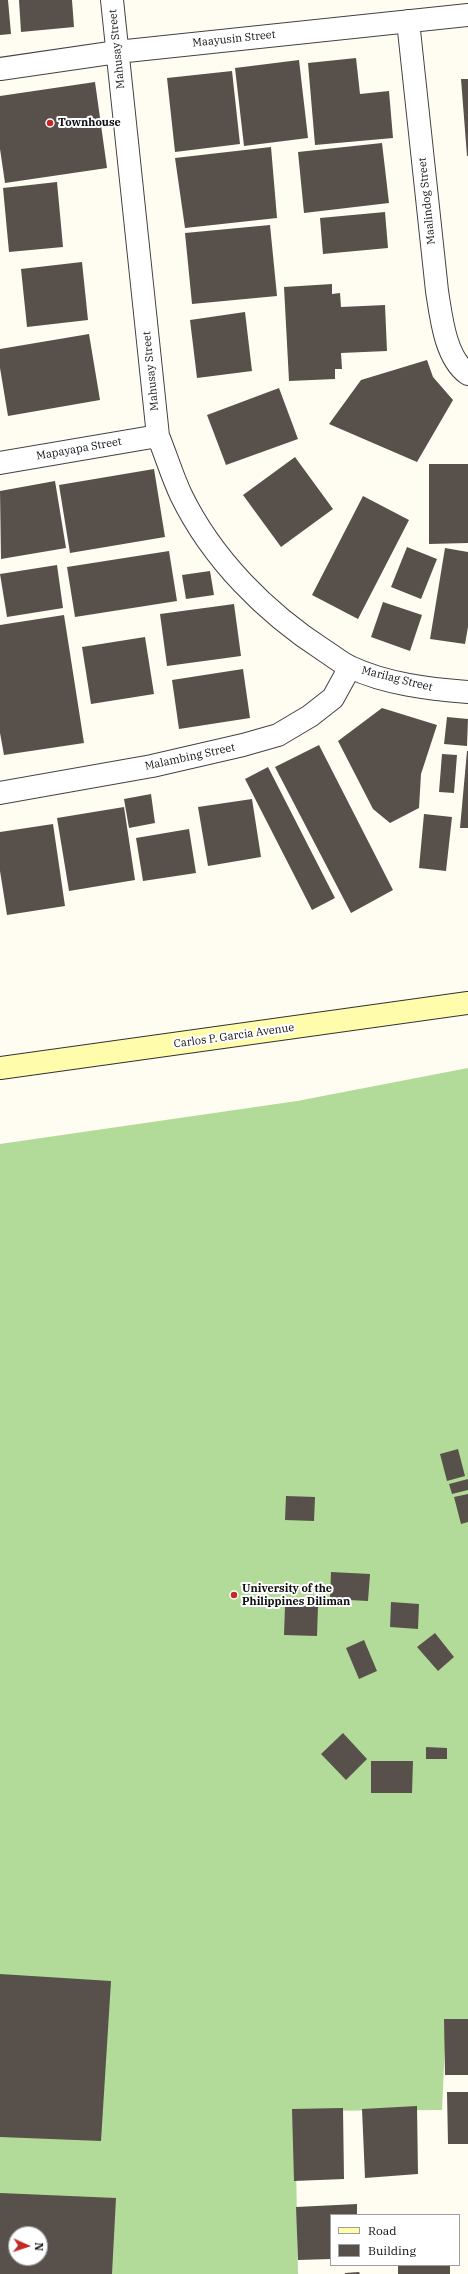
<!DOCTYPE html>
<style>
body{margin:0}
#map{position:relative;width:468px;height:2274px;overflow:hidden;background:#fffdf1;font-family:"IBM Plex Serif",serif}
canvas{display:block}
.legend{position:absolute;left:330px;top:2214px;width:130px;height:52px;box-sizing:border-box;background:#fff;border:1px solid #9f9f9f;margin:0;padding:5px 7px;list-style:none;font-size:12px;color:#0f0f0f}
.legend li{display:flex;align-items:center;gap:8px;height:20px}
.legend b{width:20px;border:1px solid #9f9f9f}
.north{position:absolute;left:8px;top:2226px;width:40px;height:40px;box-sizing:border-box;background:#fff;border:1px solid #9f9f9f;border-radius:50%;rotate:93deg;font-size:11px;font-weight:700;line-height:16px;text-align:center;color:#0f0f0f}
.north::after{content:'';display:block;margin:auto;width:14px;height:18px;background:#c22a25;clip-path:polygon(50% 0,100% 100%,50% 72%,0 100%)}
</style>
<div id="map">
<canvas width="468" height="2274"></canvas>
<ul class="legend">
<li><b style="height:5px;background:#fffcac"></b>Road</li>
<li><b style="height:11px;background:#58514b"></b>Building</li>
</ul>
<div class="north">N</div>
</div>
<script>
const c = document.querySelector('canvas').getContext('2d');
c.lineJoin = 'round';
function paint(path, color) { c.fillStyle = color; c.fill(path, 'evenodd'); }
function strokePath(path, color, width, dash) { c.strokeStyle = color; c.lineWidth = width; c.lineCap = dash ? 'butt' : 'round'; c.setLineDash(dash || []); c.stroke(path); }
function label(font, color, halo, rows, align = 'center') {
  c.font = font + ' "IBM Plex Serif",serif'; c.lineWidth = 4; c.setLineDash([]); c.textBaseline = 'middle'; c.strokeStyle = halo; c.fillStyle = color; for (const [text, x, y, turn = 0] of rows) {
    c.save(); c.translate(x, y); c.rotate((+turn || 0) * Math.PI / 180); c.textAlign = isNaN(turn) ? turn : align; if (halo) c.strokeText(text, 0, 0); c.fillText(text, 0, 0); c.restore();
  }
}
const forest = new Path2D(`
 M468,1068V2021L446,2022L442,2110L295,2111L298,2274H0V1144L297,1101ZM16,2234H40V2258H16Z`);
const building = new Path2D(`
 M0,0H8L11,34L0,35Z
 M19,0H72L74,27L21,32Z
 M356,58L360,94L389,91L393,138L315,145L308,63Z
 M299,60L308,138L244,146L235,68Z
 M232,71L240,144L175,152L167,78Z
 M461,79H468V156H467Z
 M95,82L107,168L5,183L0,149V96Z
 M382,143L389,203L304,213L298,152Z
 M271,147L277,218L185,228L175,158Z
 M57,182L63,247L9,252L3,188Z
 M385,212L388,248L323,254L320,218Z
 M270,225L277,296L192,304L185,233Z
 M82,262L88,320L27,327L21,269Z
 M332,284V294L340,293L341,307L385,305L387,351L341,353L342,369H335V379L289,381L284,287Z
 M245,312L252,371L197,378L190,320Z
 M89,334L100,400L8,416L0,368V349Z
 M427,360L433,377L453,400L417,462L329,424L361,380Z
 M279,388L298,439L226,465L207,415Z
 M295,457L333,509L281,547L243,495Z
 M429,464H468V543L429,544Z
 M154,469L165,537L70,553L59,485Z
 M55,481L66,548L1,559L0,491Z
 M363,496L409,520L358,619L312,595Z
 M407,547L437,559L421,599L391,587Z
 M445,548L468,552V627L465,644L430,639Z
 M169,551L177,601L75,617L67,567Z
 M57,565L63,608L7,617L0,574Z
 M210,571L214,595L186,599L182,575Z
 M383,602L422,615L410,651L371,637Z
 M234,604L241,656L167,666L160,614Z
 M64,615L84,743L4,755L0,733V625Z
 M145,637L154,694L91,704L82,647Z
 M243,669L250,718L179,729L172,680Z
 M382,708L437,725L421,774L419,808L390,823L373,809L338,741Z
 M447,717L468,719L467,746L444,744Z
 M319,745L393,890L351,913L275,767Z
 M467,751H468V828H460Z
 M442,754L457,755L454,793L439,792Z
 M268,767L335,898L312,910L245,779Z
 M151,794L155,823L129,828L124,799Z
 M252,799L261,857L208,866L198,807Z
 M124,807L135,880L69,891L57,818Z
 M424,814L452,817L446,871L419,868Z
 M53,824L65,906L7,915L0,871V832Z
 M189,829L196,873L143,881L136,838Z
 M458,1449L465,1476L447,1481L440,1454Z
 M468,1479V1490L452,1494L449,1484Z
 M468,1494V1522L461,1524L454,1497Z
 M286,1496L315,1497L314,1521L285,1520Z
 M331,1572L370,1574L368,1601L330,1599Z
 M391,1602L419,1604L418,1629L390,1627Z
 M285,1606H318L317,1636L284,1635Z
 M435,1633L454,1657L438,1671L417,1647Z
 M364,1640L377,1671L359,1679L346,1648Z
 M343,1733L367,1759L346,1780L321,1754Z
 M426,1747L447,1748V1759H426Z
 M371,1761H413L412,1793H371Z
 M0,1974L111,1981L101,2141L0,2137Z
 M444,2019H468V2075H445Z
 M447,2092H468V2144H448Z
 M417,2106L418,2174L365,2178L362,2109Z
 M343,2108L344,2179L294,2181L292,2109Z
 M0,2193L116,2198L112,2274H0ZM16,2234H40V2258H16Z
 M357,2204V2215H331V2259L298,2260L296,2207Z
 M398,2265H450V2274H398Z
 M359,2272L360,2274H345V2273Z`);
const street = new Path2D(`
 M112,0L158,436C166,455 172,476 181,495C212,559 266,613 325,651C333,656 341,663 350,667C386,684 429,689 468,692
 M408,21L437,291C441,316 445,358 468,374
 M0,69L117,52L468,15
 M0,463L158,436
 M0,793L152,766L243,745L278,735L310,716L333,698L350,667`);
const secondary = new Path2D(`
 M0,1068L468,1003`);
const markers = [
 [50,123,4,"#c22a25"],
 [234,1595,4,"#c22a25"]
];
const streetNames = [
 ["Maayusin Street",234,39,-6],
 ["Mahusay Street",117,49,-96],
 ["Maalindog Street",427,201,-96],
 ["Mahusay Street",151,371,-96],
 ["Mapayapa Street",79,449,-10],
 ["Marilag Street",397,679,14],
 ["Malambing Street",190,757,-12],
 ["Carlos P. Garcia Avenue",234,1036,-8]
];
const poiNames = [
 ["Townhouse",58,123],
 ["University of the",242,1589],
 ["Philippines Diliman",242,1602]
];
paint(forest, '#b2db99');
paint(building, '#58514b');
strokePath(street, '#424242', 24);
strokePath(secondary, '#313131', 24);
strokePath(street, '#fff', 22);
strokePath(secondary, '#fffcac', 22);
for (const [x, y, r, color] of markers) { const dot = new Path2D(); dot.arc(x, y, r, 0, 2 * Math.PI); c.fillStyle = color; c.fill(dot); strokePath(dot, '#fff', 1.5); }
label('11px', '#0f0f0f', '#fff', streetNames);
label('bold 11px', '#0f0f0f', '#fff', poiNames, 'left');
</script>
